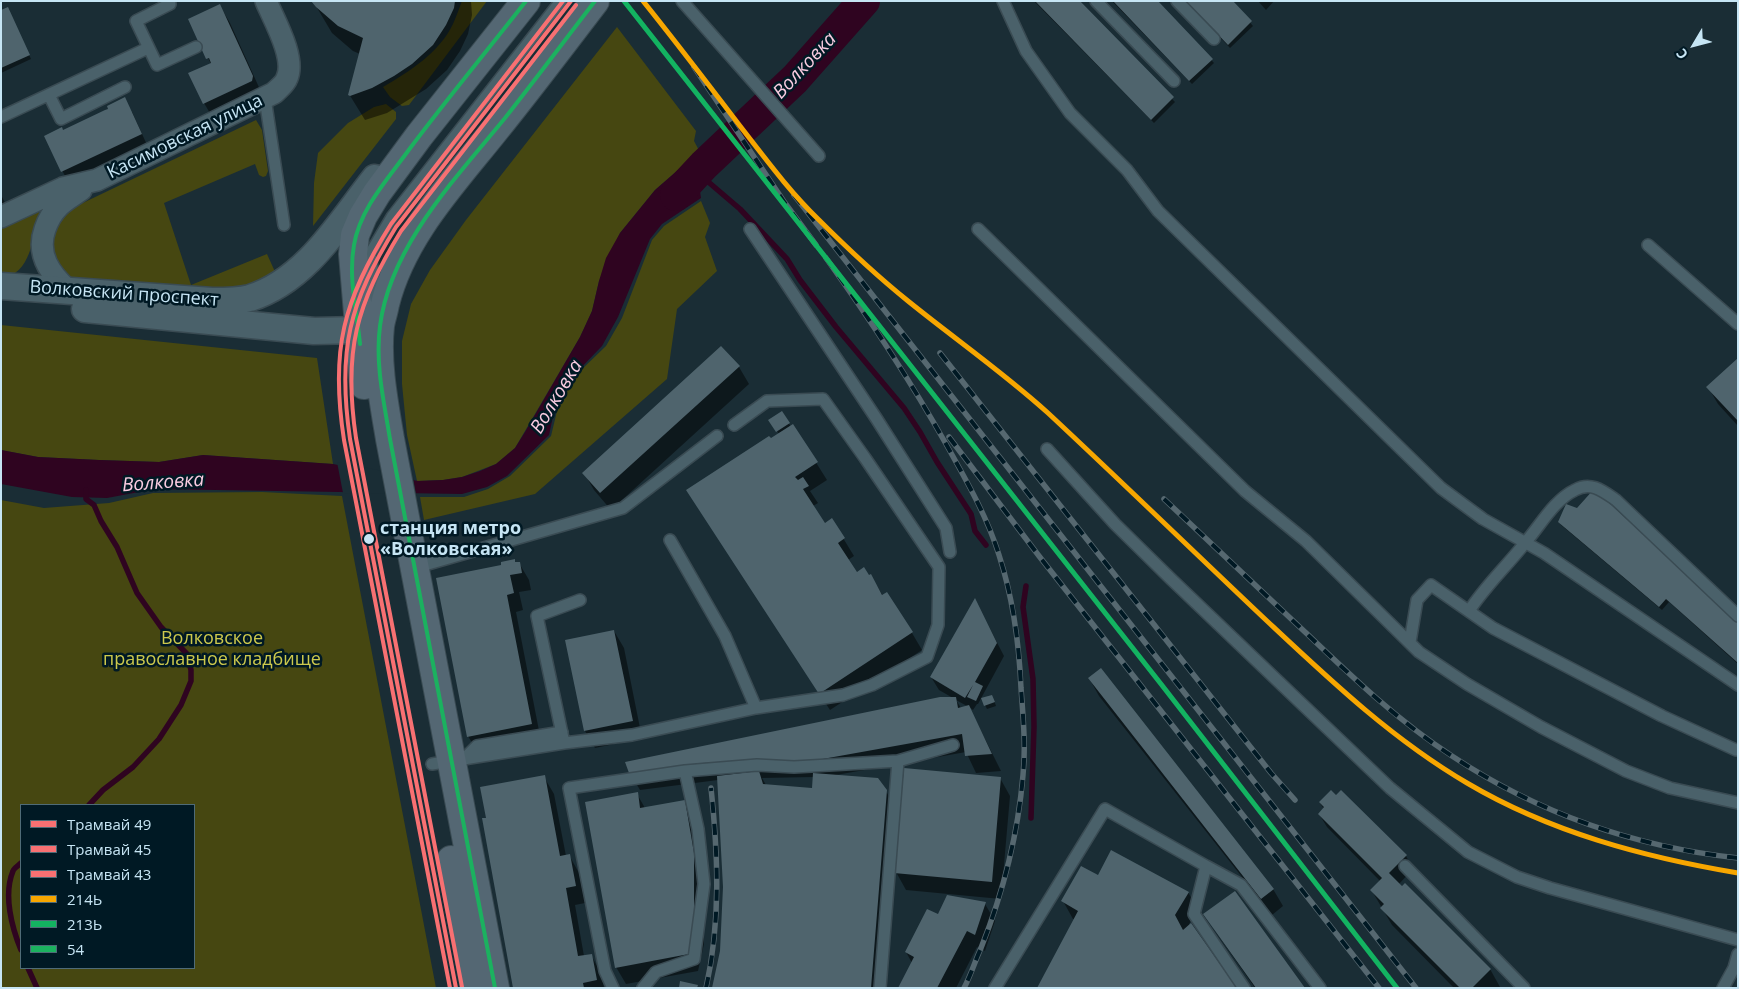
<!DOCTYPE html>
<meta charset="utf-8">
<style>
body{margin:0}
#map{position:relative;width:1739px;height:989px;overflow:hidden;background:#1a2d35;font-family:"Open Sans",sans-serif}
canvas{display:block}
.frame{position:absolute;inset:0;border:2px solid #c6e5f4;pointer-events:none}
.legend{position:absolute;left:20px;top:804px;width:175px;height:165px;box-sizing:border-box;background:#001924;border:1px solid #4f6b77;margin:0;padding:6px 9px;list-style:none;font-size:15px;color:#c6e5f4}
.legend li{display:flex;align-items:center;gap:10px;height:25px}
.legend b{width:25px;border:1px solid #4f6b77}
.north{position:absolute;left:1669px;top:20px;width:50px;height:50px;-webkit-text-stroke:4px #001924;paint-order:stroke;rotate:233deg;font-size:14px;font-weight:700;line-height:20px;text-align:center;color:#c6e5f4}
.north::after{content:'';display:block;margin:auto;width:18px;height:22px;background:#c6e5f4;clip-path:polygon(50% 0,100% 100%,50% 72%,0 100%)}
</style>
<div id="map">
<canvas width="1739" height="989"></canvas>
<div class="frame"></div>
<ul class="legend">
<li><b style="height:6px;background:#f87072"></b>Трамвай 49</li>
<li><b style="height:6px;background:#f87072"></b>Трамвай 45</li>
<li><b style="height:6px;background:#f87072"></b>Трамвай 43</li>
<li><b style="height:6px;background:#f7a600"></b>214Ь</li>
<li><b style="height:6px;background:#13b361"></b>213Ь</li>
<li><b style="height:6px;background:#1bb15f"></b>54</li>
</ul>
<div class="north">С</div>
</div>
<script>
const c = document.querySelector('canvas').getContext('2d');
c.lineJoin = 'round';
function paint(path, color) { c.fillStyle = color; c.fill(path, 'evenodd'); }
function strokePath(path, color, width, dash) { c.strokeStyle = color; c.lineWidth = width; c.lineCap = dash ? 'butt' : 'round'; c.setLineDash(dash || []); c.stroke(path); }
function label(font, color, halo, rows, align = 'center') {
  c.font = font + ' "Open Sans",sans-serif'; c.lineWidth = 5; c.setLineDash([]); c.textBaseline = 'middle'; c.strokeStyle = halo; c.fillStyle = color; for (const [text, x, y, turn = 0] of rows) {
    c.save(); c.translate(x, y); c.rotate((+turn || 0) * Math.PI / 180); c.textAlign = isNaN(turn) ? turn : align; if (halo) c.strokeText(text, 0, 0); c.fillText(text, 0, 0); c.restore();
  }
}
const green = new Path2D(`
 M462,1H487L409,105L402,106L390,97L383,87C410,71 439,53 453,24C456,17 459,9 462,1Z
 M617,27L696,131L694,141L702,156L678,170L655,190L620,233L599,281L592,311L580,337L515,448L496,464L462,477L443,480L417,481L407,435L402,384V341L411,304L430,270L466,220Z
 M386,104L396,112V119L313,226L314,183L318,153L348,123L374,107Z
 M256,120L262,130L268,171L266,176L263,177L259,175L255,164L164,203L191,285L267,254L276,274L242,291L70,278C47,254 48,237 66,211Z
 M701,201L710,223L705,237L717,271L677,309L667,379L535,494L424,520L420,497H464L488,489L510,476L551,436L557,411L567,390L578,373L606,346L622,318L652,240L664,226Z
 M38,211L40,214C32,236 32,275 1,278V226Z
 M1,325L317,358L333,464L203,455L159,462L99,460L38,457L1,450Z
 M262,492L342,496L436,988H1V500L44,508L109,503L153,493ZM21,805H194V968H21Z`);
const water = new Path2D(`
 M702,156L711,168L699,184L701,198L662,224L650,239L618,317L602,346L576,373L564,390L554,412L549,435L507,476L487,487L462,494L155,489L107,498L72,497L1,484V450L38,457L99,460L159,462L203,455L333,464L418,481L443,480L462,477L480,471L496,464L515,448L525,432L580,337L592,311L599,281L606,258L620,233L655,190L678,170Z`);
const pier = new Path2D(`
 M337,462L413,477L416,494L343,493Z`);
const shadow = new Path2D(`
 M313,1H471L472,15L468,34L460,51L447,70L426,89L387,113L365,120L349,94L360,54L353,51L332,33Z
 M1034,1H1078L1175,102L1154,123Z
 M1112,1H1156L1214,63L1192,84Z
 M1186,1H1231L1253,26L1230,48Z
 M1258,1H1274L1266,10Z
 M220,6L230,23L262,94L214,120L204,103L211,64L190,20Z
 M1,11L9,12L31,59L1,73Z
 M132,112L148,147L69,184L45,136Z
 M1,195L10,212L1,216Z
 M721,348L739,367L749,384L611,510L594,490L584,473Z
 M1738,360V426L1718,404L1708,387Z
 M782,412L791,427L793,426L827,480L810,491L818,503L813,506L825,524L832,520L854,556L848,560L856,573L877,586L883,596L912,633L922,650L830,710L698,507L770,440L779,434L770,420Z
 M1559,521L1738,624V664L1669,602L1662,610L1561,525Z
 M519,563L529,580L531,590L519,592L523,610L516,612L541,741L478,753L468,736L437,579Z
 M975,600L1004,656L978,704H977L973,710L969,707L1001,771L976,773L966,752L836,775L886,791L896,809L882,988H714L721,951L725,887L718,780L640,790L630,773L953,698L939,690L931,677ZM956,700L967,706L961,708ZM814,777L813,789L766,785L762,778Z
 M614,631L624,648L642,738L595,748L585,731L566,641Z
 M1089,678L1273,889L1283,906L1272,915L1099,696Z
 M994,700L996,706L987,709L985,705Z
 M544,777L554,794L566,856L569,855L579,873L585,903L575,905L584,956L591,955L601,973L604,988H515L488,819Z
 M1000,778L1010,796L1001,899L906,890L896,872Z
 M1341,792L1406,856L1413,869L1399,884L1490,969L1500,987L1499,988H1454L1392,925L1372,891L1381,882L1327,827L1319,814L1324,809L1320,803L1336,797Z
 M637,794L645,808L684,801L694,818L704,871V944L698,971L626,984L616,967Z
 M1098,877L1188,892L1198,910L1189,924L1235,988L1073,919L1063,901Z
 M985,904L995,921L985,951L977,947L956,988H900L912,963L906,952L938,916Z
 M1205,914L1303,988H1255L1215,931Z`);
const stream = new Path2D(`
 M699,174L740,209L787,259L800,280L836,327L904,408L920,432L937,462L971,514L975,531L986,545
 M86,490V499L94,505L101,521L117,547L137,593L161,627L187,654L191,670V681L181,705L159,739L133,767L103,790L89,805
 M1026,586L1023,607L1033,679L1034,727L1031,818
 M21,863C18,866 14,868 13,871C3,895 12,928 21,950
 M28,968L37,988`);
const river = new Path2D(`
 M676,195L704,165L795,79L864,1`);
const building = new Path2D(`
 M311,1H455L454,8L446,25L433,45L412,64L394,76L372,88L350,96L348,95L363,38L338,26L316,7Z
 M1035,1H1080L1174,97L1151,120Z
 M1113,1H1158L1213,59L1189,81Z
 M1186,1H1233L1252,21L1228,45Z
 M220,4L253,76L252,81L203,104L188,73L211,63L209,58L206,59L188,19Z
 M8,7L30,55L1,68V10Z
 M125,97L142,134L61,172L44,136L62,127L63,130L105,110L108,109L107,106Z
 M721,346L740,366L600,493L582,473Z
 M1738,358V421L1706,387Z
 M782,411L790,423L776,432L768,420Z
 M793,424L818,462L795,477L798,480L803,477L809,486L803,489L825,523L832,518L845,538L838,543L857,572L864,567L869,575L871,574L882,595L887,592L913,632L819,694L686,490L769,436L771,438Z
 M1594,489L1738,622V663L1666,599L1659,607L1558,522L1566,504L1577,508Z
 M515,559V562H520L522,573L510,575L514,593L507,595L532,724L467,737L436,578L501,565V562Z
 M975,598L997,643L975,682L983,686L976,701L967,697L973,685L965,698L930,677Z
 M614,630L633,721L584,731L565,640Z
 M1101,668L1274,889L1261,899L1088,678Z
 M992,695L995,702L984,706L981,698Z
 M940,697H956L958,708L969,705L992,754L965,756L962,734L817,760L702,763L629,773L625,762Z
 M904,768L1001,777L992,882L894,873Z
 M759,771L763,784L812,788L813,773L878,778L887,790L871,988H712L720,951L723,887L717,776Z
 M545,775L560,856L570,854L576,886L566,888L578,956L592,954L597,980L583,983L584,988H513L482,818H486L480,787Z
 M1331,790L1336,795L1341,790L1407,855L1389,873L1402,886L1405,883L1491,969L1472,988H1460L1380,908L1384,904L1370,890L1382,878L1318,814L1324,807L1319,802Z
 M638,792L640,808L685,800L694,853V926L689,954L615,968L585,802Z
 M1111,850L1189,892L1175,915L1183,930L1191,923L1237,988H1037L1078,911L1061,901L1081,866L1098,875Z
 M1235,891L1305,988H1256L1203,914Z
 M947,895L986,902L975,935L967,931L937,988H898L914,957L905,952L927,909L938,914Z
 M680,981L698,985L697,988H679Z`);
const service = new Path2D(`
 M682,1L819,156
 M1003,1L1026,51L1070,113L1127,170L1158,211L1441,488L1483,519L1544,553L1738,685
 M1096,1L1174,81
 M1177,1L1214,39
 M170,4L136,21L157,65L196,47
 M49,95L61,119L125,87
 M265,98L284,225
 M1,117L148,48
 M750,229L876,418L946,528L950,552
 M978,229L1245,491L1306,541L1419,652L1467,684L1541,727L1626,771L1670,788L1738,803
 M1648,245L1738,324
 M370,253L377,304
 M360,271L392,217L561,1
 M1047,449L1115,524L1171,579L1390,788L1468,852L1517,877L1550,888L1738,940
 M670,540L725,636L756,708
 M414,568L623,508L717,436
 M1469,611C1486,585 1506,567 1525,543C1540,526 1554,500 1575,490C1591,481 1603,491 1616,500L1738,616
 M1410,642L1417,600L1431,585L1493,628L1662,716L1736,750
 M564,743L537,616L580,600
 M465,758L477,746L562,732
 M432,764L564,743L632,735L756,708L843,695L872,685L927,657L938,625L939,567L865,458L823,399L767,401L734,425
 M685,771L757,765L794,767L898,761L953,745
 M1206,866L1241,885L1320,988
 M1405,866L1524,988
 M613,988L605,971L569,788L685,771L698,829L704,884L694,959L656,972L643,988
 M880,988L898,761
 M995,988L1105,809L1206,866L1194,914L1244,988
 M1723,988L1734,968L1738,954`);
const minor = new Path2D(`
 M1,217L63,188L97,180L274,93C279,88 285,84 287,78C296,58 274,20 266,1
 M68,290C50,274 36,254 45,229C48,220 52,213 59,206C65,200 74,195 81,190`);
const tertiary = new Path2D(`
 M1,286L212,301C224,301 238,301 250,298C307,280 340,222 375,178
 M85,309L314,331L359,330L380,326`);
const secondary = new Path2D(`
 M364,385L353,254L355,235L363,216L377,193L419,136L526,1
 M451,860L475,988
 M495,988L390,439C384,403 376,363 380,326C381,319 384,311 385,304C402,236 452,184 495,130C529,88 562,44 595,1`);
const rail = new Path2D(`
 M694,67L785,203L816,245
 M794,195L1416,988
 M826,258C869,318 910,380 946,444C966,480 987,516 999,555C1013,598 1019,642 1021,688C1023,716 1026,746 1023,775C1018,834 1003,893 981,948C975,961 971,975 964,988
 M940,353L1271,773L1295,800
 M949,437L1039,556L1379,988
 M1164,499C1211,543 1258,588 1305,632C1351,676 1398,721 1452,756C1538,813 1635,847 1738,858
 M706,988C721,921 718,855 711,788`);
const bus1 = new Path2D(`
 M360,344C357,312 348,278 354,245C360,209 387,180 408,151C446,100 487,51 526,1
 M495,988L390,439C384,402 375,364 380,326C390,246 456,178 505,118C535,80 565,40 595,1`);
const rail1 = new Path2D(`
 M643,1C676,42 708,84 740,126C765,158 789,191 818,219C847,248 877,276 908,301C955,339 1004,373 1048,413C1122,482 1194,552 1267,621C1330,680 1392,739 1467,783C1550,832 1643,857 1738,873`);
const rail2 = new Path2D(`
 M624,1L1161,684L1397,988`);
const tram1 = new Path2D(`
 M456,988L350,439C337,350 349,303 396,227L571,1`);
const tram2 = new Path2D(`
 M462,987L356,438C343,351 356,305 401,231L576,5`);
const tram3 = new Path2D(`
 M450,988L344,440C330,350 343,301 391,224L563,1`);
const markers = [
 [369,539,6,"#c6e5f4"]
];
const streetNames = [
 ["Касимовская улица",185,137,-26],
 ["Волковский проспект",124,294,4]
];
const stopNames = [
 ["станция метро",380,529],
 ["«Волковская»",380,550]
];
const parkNames = [
 ["Волковское",212,639],
 ["православное кладбище",212,660]
];
const waterNames = [
 ["Волковка",805,66,-47],
 ["Волковка",557,397,-59],
 ["Волковка",163,483,-4]
];
paint(green, '#464711');
paint(water, '#2f0420');
paint(pier, '#1a2d35');
paint(shadow, '#0007');
strokePath(stream, '#2f0420', 5.5);
strokePath(river, '#2f0420', 32);
paint(building, '#4f646d');
strokePath(service, '#3a4b53', 14);
strokePath(minor, '#3a4b53', 24);
strokePath(tertiary, '#3a4b53', 29);
strokePath(secondary, '#3a4b53', 30);
strokePath(service, '#4a616a', 11);
strokePath(minor, '#4a616a', 21);
strokePath(tertiary, '#4a616a', 26);
strokePath(secondary, '#546773', 28);
strokePath(rail, '#566870', 5.5);
strokePath(rail, '#001924', 4, [11]);
strokePath(bus1, '#1bb15f', 4);
strokePath(rail1, '#f7a600', 5);
strokePath(rail2, '#13b361', 5);
strokePath(tram1, '#f87072', 4);
strokePath(tram2, '#f87072', 4);
strokePath(tram3, '#f87072', 4);
for (const [x, y, r, color] of markers) { const dot = new Path2D(); dot.arc(x, y, r, 0, 2 * Math.PI); c.fillStyle = color; c.fill(dot); strokePath(dot, '#001924', 2); }
label('18px', '#c6e5f4', '#001924', streetNames);
label('bold 18px', '#c6e5f4', '#001924', stopNames, 'left');
label('18px', '#ccc94d', '#001924', parkNames);
label('italic 19px', '#f9cce1', '#001924', waterNames);
</script>
